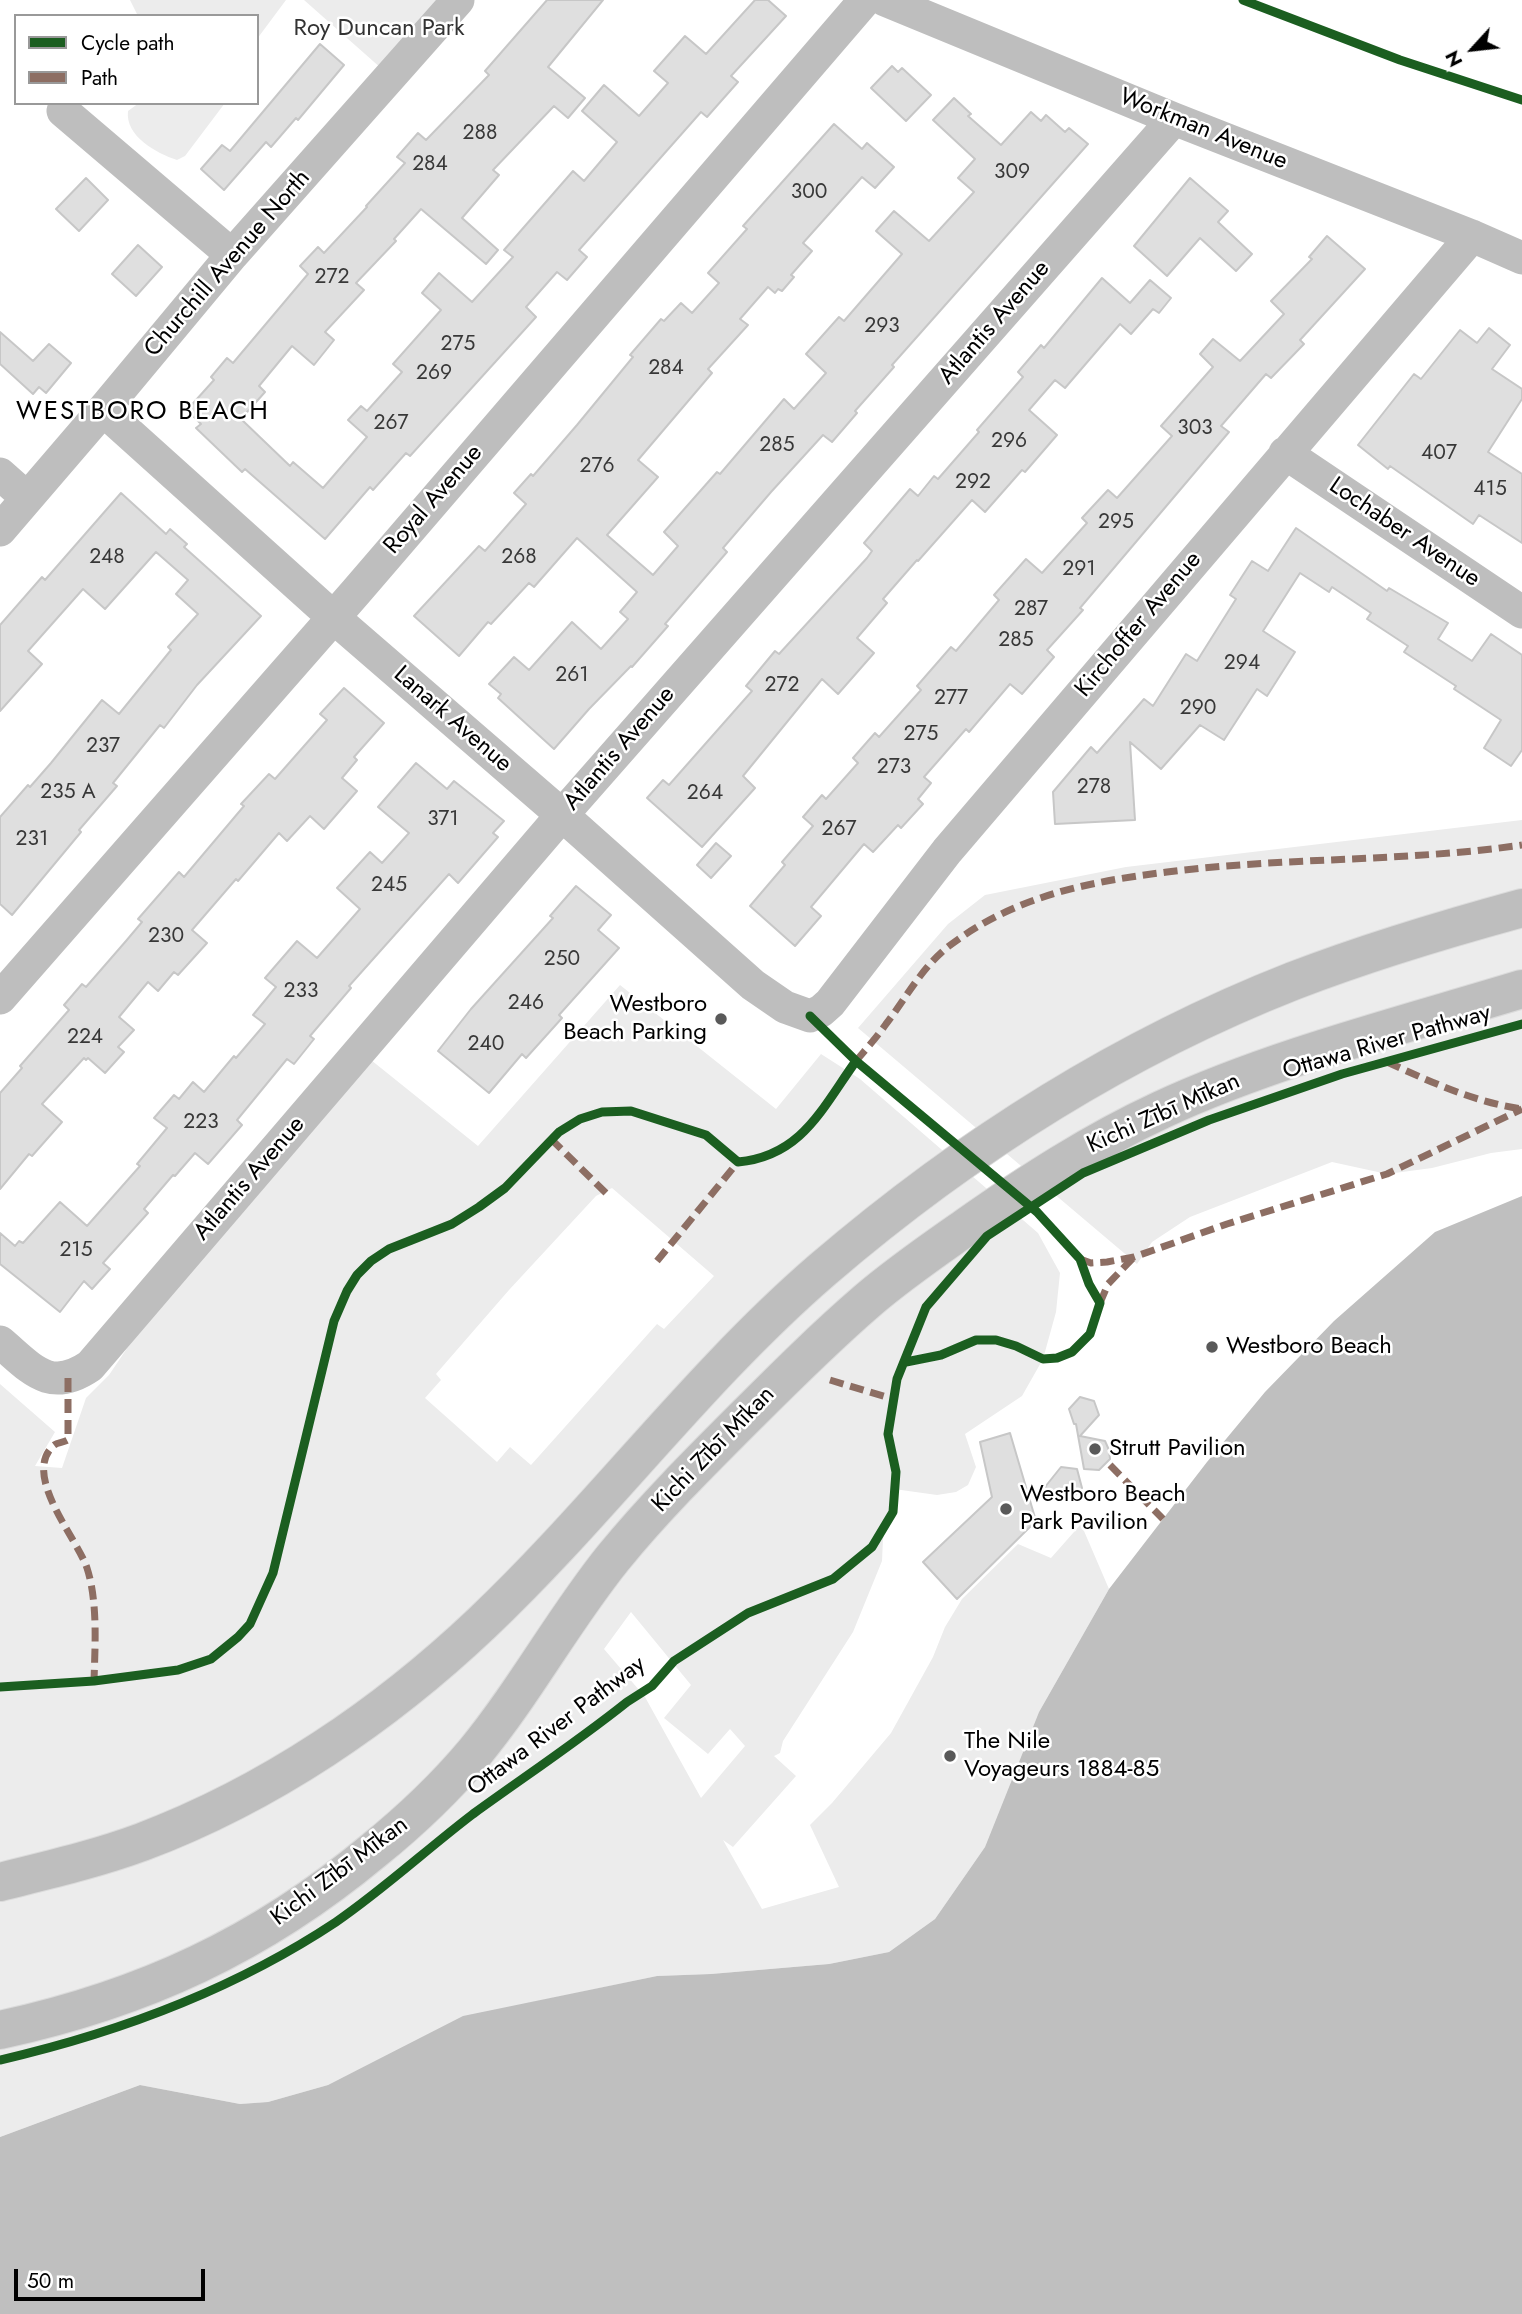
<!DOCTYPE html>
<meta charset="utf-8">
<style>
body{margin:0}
#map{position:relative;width:1522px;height:2314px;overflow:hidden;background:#fff;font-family:Jost,sans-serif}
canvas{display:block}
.legend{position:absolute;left:14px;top:14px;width:245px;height:91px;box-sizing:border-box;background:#fff;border:2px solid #999;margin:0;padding:9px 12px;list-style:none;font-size:21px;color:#000}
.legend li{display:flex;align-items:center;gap:14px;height:35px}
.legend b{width:35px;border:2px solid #999}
.north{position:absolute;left:1438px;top:14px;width:70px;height:70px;-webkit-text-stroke:5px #fff;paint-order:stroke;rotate:243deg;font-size:19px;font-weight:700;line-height:28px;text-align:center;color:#000}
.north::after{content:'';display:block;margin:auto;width:24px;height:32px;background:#000;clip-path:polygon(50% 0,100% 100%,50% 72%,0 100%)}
.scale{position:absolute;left:14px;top:2269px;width:191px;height:32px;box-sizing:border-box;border:4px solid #000;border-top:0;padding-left:9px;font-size:21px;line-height:24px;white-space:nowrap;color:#000;-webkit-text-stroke:5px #fff;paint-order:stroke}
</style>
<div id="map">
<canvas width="1522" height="2314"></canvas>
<ul class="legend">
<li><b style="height:9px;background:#1b5e20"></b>Cycle path</li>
<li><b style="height:9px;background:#8d6e63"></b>Path</li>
</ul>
<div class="north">N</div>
<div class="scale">50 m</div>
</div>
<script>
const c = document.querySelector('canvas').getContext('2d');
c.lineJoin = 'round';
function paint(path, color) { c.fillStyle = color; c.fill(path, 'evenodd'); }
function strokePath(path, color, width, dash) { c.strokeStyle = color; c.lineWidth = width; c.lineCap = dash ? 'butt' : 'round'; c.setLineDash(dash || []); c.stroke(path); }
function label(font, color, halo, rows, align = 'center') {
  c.font = font + ' Jost,sans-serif'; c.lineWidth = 5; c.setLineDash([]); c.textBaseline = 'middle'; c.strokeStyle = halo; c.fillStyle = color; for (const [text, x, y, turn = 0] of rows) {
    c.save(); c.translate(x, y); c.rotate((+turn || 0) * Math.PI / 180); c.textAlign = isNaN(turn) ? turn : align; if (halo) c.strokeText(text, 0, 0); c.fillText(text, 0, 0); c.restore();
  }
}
const green = new Path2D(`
 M130,0H286L257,39V16H138Z
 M304,0H444L382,69Z
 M139,103H225L185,156L177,160C156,153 125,136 128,111Z
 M1522,820V1149L1491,1153L1432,1168L1387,1174L1332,1162L1190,1217L1152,1242L1137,1264L858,1028L948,924L985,895L1126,867Z
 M620,985L776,1109L821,1054L860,1079L1038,1233L1060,1273L1056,1312L1043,1359L1022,1396L965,1434L976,1467L968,1485L956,1492L937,1495L894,1489L883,1539L882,1561L853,1632L783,1741L780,1753L774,1756L796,1776L733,1847L723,1840L762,1909L839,1887L810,1825L832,1803L891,1733L933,1657L945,1627L962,1599L1018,1544L1051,1558L1081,1524L1109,1589L1039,1712L985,1847L935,1919L889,1952L829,1964L711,1974L657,1976L467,2016L328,2085L268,2102L240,2104L140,2085L0,2137V1384L55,1432L35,1466L62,1468L86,1398L109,1375L132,1341L371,1060L478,1146ZM612,1188L714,1276L664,1329L657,1324L531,1465L510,1447L497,1462L425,1398L441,1380L436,1374L509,1290L596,1196ZM631,1612L691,1685L664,1718L708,1754L730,1729L745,1746L701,1798L645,1697L604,1649Z`);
const water = new Path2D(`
 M1522,1196V2314H0V2137L140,2085L240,2104L268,2102L328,2085L463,2016L657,1976L711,1974L829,1964L889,1952L935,1919L985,1847L1039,1712L1109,1589L1207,1462L1265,1392L1334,1321L1435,1232Z`);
const building = new Path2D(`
 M547,0H603L548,67L585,98L568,118L554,106L493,170L499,175L462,218L498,250L486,264L421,209L394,239L396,241L356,283L364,290L325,332L334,340L314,365L292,346L259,386L265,392L241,419L290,466L293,462L323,488L367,437L348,420L361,406L367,411L402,372L393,364L441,310L422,293L439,273L472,302L513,257L504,250L573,171L584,181L617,142L582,111L604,85L639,116L668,83L654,71L685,36L706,54L755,0H768L786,16L731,76L738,82L722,100L707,117L701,112L579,250L587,257L567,280L557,272L526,307L536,317L410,456L406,453L373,490L370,487L325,539L245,469L242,472L196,428L201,424L187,410L214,380L211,377L227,358L233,363L308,274L300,266L318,247L324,253L367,207L366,206L405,163L397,157L418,133L426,140L489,75L485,71Z
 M320,44L344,65L298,120L296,118L271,147L266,142L224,190L201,169L222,145L230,151Z
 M892,66L898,72L902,68L931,95L906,121L871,88Z
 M954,98L971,114L968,116L1001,145L1031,112L1041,121L1046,115L1065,132L1069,128L1088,144L892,365L894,367L855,411L857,413L832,442L823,435L771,492L723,548L727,552L665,624L668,626L632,667L631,666L589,709L554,749L498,698L501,694L489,684L514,657L529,670L572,622L601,649L628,619L620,612L637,592L577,538L534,587L529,583L491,624L488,622L459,656L414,616L479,546L485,551L526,504L514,493L531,474L533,476L577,425L633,357L630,355L661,319L664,321L681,303L692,313L719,283L708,273L747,229L743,226L834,124L862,149L867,143L894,167L875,188L862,177L803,243L812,251L791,275L794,277L782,291L778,289L775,293L768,287L740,319L748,325L708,369L712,373L638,460L658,477L607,535L653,575L678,546L664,532L717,472L720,474L784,399L794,409L826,373L806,354L839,317L844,321L902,254L876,231L894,211L929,241L974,192L958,178L975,159L933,120Z
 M86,178L108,200L79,231L56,209Z
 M1190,178L1228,211L1218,222L1252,254L1236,271L1200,238L1167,276L1134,246Z
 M1327,236L1365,269L1300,340L1304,344L1271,378L1266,374L1221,426L1229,432L1080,608L1083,610L1047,650L1054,657L1022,694L1010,684L969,732L966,729L924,777L931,783L918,799L923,804L901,828L898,825L873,852L864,844L811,907L821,916L795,946L750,906L785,865L782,862L813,826L803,817L822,795L826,799L858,763L853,758L875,733L879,737L921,690L917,686L951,647L956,651L999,600L994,595L1026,559L1042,573L1087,523L1082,518L1108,490L1117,498L1172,436L1161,426L1213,367L1200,354L1213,339L1240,361L1284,314L1271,301L1312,259L1309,257Z
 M138,245L162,267L136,296L112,274Z
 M1102,278L1130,303L1150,280L1171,298L1159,313L1153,309L1131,334L1120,324L1065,388L1055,380L1029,410L1057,435L1025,472L1022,470L985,512L972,500L918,561L917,560L883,599L887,603L857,638L874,653L838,694L822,679L743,776L755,788L702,847L647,798L663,780L669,785L752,691L746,686L775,651L779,654L867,558L872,551L864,543L910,489L918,496L934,476L938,479L979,432L977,430L1023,377L1018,372L1041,345L1044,348Z
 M1489,328L1510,345L1492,369L1522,389V399L1488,452L1522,474V543L1479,515L1473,524L1390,466L1388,469L1358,445L1414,374L1421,379L1460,330L1477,343Z
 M0,332L33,361L49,344L71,363L46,393L39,387L33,394L0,364Z
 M121,493L166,534L170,529L187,544L184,547L261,616L197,685L164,728L160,725L113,783L117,786L79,830L81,832L12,915L0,904V817L28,785L30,787L51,763L102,700L119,714L171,650L168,647L198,614L176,594L188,580L156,552L105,609L83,589L28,651L42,664L0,711V625L42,577L45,580Z
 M1296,528L1387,591L1389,588L1448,623L1438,639L1472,661L1491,634L1522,655V750L1511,766L1484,748L1501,720L1454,689L1456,686L1404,652L1408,646L1367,619L1371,613L1332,587L1329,592L1300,573L1263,631L1295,652L1267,696L1257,689L1224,740L1200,725L1161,769L1130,742L1135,820L1055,824L1053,792L1091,747L1097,753L1144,699L1153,706L1186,654L1197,661L1236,599L1230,595L1252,561L1268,571Z
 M344,688L384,723L354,757L357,760L342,778L357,791L324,829L310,816L287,841L279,833L238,881L236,879L192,930L207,943L178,975L174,972L158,991L148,982L119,1017L134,1030L118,1047L124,1052L105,1073L88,1058L86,1060L84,1058L42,1104L62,1122L32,1156L29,1154L0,1189V1093L22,1068L20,1066L69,1010L64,1005L82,984L86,987L126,941L142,922L138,919L179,872L184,877L244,806L241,804L269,774L275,779L327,720L320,714Z
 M416,763L447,789L454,781L504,821L493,833L498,837L458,883L449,874L349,986L351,988L310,1036L314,1039L294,1064L287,1059L237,1120L242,1125L208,1164L195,1153L175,1176L173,1175L144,1209L148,1213L103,1263L110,1269L92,1289L84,1281L60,1312L0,1264V1233L15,1246L19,1241L23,1243L60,1202L87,1226L140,1166L137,1164L167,1128L154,1118L174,1095L179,1099L193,1082L204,1092L234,1056L236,1058L265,1024L253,1015L276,987L265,978L297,941L317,958L360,909L337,888L370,852L382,863L409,833L378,807Z
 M716,843L731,856L711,878L697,865Z
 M576,886L611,915L598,930L619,948L559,1015L562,1018L526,1058L522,1054L489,1093L438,1051L471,1009L553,918L550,916Z
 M1080,1397L1094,1401L1099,1415L1080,1436L1105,1441L1109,1450L1110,1459L1099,1470L1084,1469L1076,1424H1074L1069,1409Z
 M1010,1433L1036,1521L957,1599L923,1562L992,1497L980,1442Z
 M1061,1467L1077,1469L1082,1488L1071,1499L1045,1487Z`);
const minor = new Path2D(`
 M885,0L1174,119L1472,236L1522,258
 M63,111L232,255
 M103,410L333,617L562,815L753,985L785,1007L810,1016L821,1011L830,1003L947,851L1472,236
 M1285,453L1522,612
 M0,474L27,498
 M0,530L103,410L232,255L458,0
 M0,998L355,593L865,0
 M0,1342C31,1368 49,1394 90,1366L562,815L1174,119`);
const highway = new Path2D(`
 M0,1882C48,1870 96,1859 142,1842C269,1794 385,1715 482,1623C601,1510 698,1377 822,1270C963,1149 1120,1049 1293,981C1368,952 1445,929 1522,908
 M0,2030C143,1999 260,1945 373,1851C410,1821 445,1788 475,1752C526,1690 563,1620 613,1558C653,1509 698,1464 743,1419C783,1379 824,1338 867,1301C898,1274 932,1251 966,1227C1029,1183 1092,1142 1161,1110C1273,1058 1404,1025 1522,989`);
const quiet = new Path2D(`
 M856,1061C866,1049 877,1037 886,1024C906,998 922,967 949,946C1015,896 1087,882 1167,872C1285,857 1405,862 1522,845
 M1387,1062C1431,1082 1474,1102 1522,1109
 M551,1139L606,1193
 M1080,1259L1091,1263L1107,1262L1134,1257L1227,1224L1387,1174L1522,1109
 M657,1261L738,1162
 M1100,1303L1108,1284L1134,1257
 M68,1378V1440C63,1443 57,1442 53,1446C22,1476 77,1538 87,1568C98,1602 95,1646 94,1681
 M830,1380L893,1399
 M1110,1465L1163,1519`);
const cycleway = new Path2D(`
 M1243,0L1400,60L1522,100
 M810,1016L856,1061L1037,1212L1080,1259L1089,1284L1100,1303L1090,1334L1072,1352L1057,1358L1043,1359L1016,1346L996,1340H976L941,1355L906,1362
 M0,1687L94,1681L178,1670L211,1659L238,1637L250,1624L273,1573L334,1321L347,1291L357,1275L371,1261L389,1249L452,1224L479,1207L505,1188L559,1132L580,1119L602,1112L631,1111L706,1135L738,1162C802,1156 822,1108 856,1061
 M0,2060C117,2033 235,1989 336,1922C384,1889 427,1849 473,1814C524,1777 577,1742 627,1702L652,1686L674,1661L748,1613L833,1579L872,1547L893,1512L896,1472L888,1434L897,1379L926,1307L987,1236L1083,1173L1209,1120L1342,1074L1522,1024`);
const markers = [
 [721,1019,7,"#595959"],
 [1212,1347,7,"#595959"],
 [1095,1449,7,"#595959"],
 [1006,1509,7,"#595959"],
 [950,1756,7,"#595959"]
];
const numberNames = [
 ["288",480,134],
 ["284",430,165],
 ["309",1012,173],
 ["300",809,193],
 ["272",332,278],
 ["293",882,327],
 ["275",458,345],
 ["284",666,369],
 ["269",434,374],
 ["267",391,424],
 ["303",1195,429],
 ["296",1009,442],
 ["285",777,446],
 ["407",1439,454],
 ["276",597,467],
 ["292",973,483],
 ["415",1490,490],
 ["295",1116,523],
 ["248",107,558],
 ["268",519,558],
 ["291",1079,570],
 ["287",1031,610],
 ["285",1016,641],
 ["294",1242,664],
 ["261",572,676],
 ["272",782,686],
 ["277",951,699],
 ["290",1198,709],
 ["275",921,735],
 ["237",103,747],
 ["273",894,768],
 ["278",1094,788],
 ["235 A",68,793],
 ["264",705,794],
 ["371",443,820],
 ["267",839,830],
 ["231",32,840],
 ["245",389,886],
 ["230",166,937],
 ["250",562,960],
 ["233",301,992],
 ["246",526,1004],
 ["224",85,1038],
 ["240",486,1045],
 ["223",201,1123],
 ["215",76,1251]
];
const parkNames = [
 ["Roy Duncan Park",379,29]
];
const streetNames = [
 ["Workman Avenue",1203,130,22],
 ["Churchill Avenue North",228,264,-49],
 ["Atlantis Avenue",995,323,-49],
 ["Royal Avenue",434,500,-49],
 ["Lochaber Avenue",1404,533,34],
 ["Kirchoffer Avenue",1139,625,-50],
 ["Lanark Avenue",452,720,41],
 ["Atlantis Avenue",620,749,-49],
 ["Ottawa River Pathway",1387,1043,-16],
 ["Kichi Zībī Mīkan",1164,1114,-24],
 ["Atlantis Avenue",250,1179,-49],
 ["Kichi Zībī Mīkan",714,1450,-46],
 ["Ottawa River Pathway",557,1727,-37],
 ["Kichi Zībī Mīkan",340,1872,-37]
];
const poiNames = [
 ["Westboro",707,1005,"right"],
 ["Beach Parking",707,1033,"right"],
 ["Westboro Beach",1226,1347],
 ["Strutt Pavilion",1109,1449],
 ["Westboro Beach",1020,1495],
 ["Park Pavilion",1020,1523],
 ["The Nile",964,1742],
 ["Voyageurs 1884-85",964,1770]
];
const neighbourhoodNames = [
 ["WESTBORO BEACH",143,413]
];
paint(green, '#ececec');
paint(water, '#bfbfbf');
paint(building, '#dfdfdf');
strokePath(building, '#c7c7c7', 2);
strokePath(highway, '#dbdbdb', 40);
strokePath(minor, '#bebebe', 33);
strokePath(highway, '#bebebe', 38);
strokePath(quiet, '#8d6e63', 7, [14, 7]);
strokePath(cycleway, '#1b5e20', 9);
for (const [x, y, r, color] of markers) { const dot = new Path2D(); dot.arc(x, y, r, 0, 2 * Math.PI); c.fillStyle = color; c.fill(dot); strokePath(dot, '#fff', 2.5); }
label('21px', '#383838', null, numberNames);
label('24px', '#333', '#fff', parkNames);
label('24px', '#000', '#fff', streetNames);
label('24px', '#000', '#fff', poiNames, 'left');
c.letterSpacing = '2px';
label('26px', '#000', '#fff', neighbourhoodNames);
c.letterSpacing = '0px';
</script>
